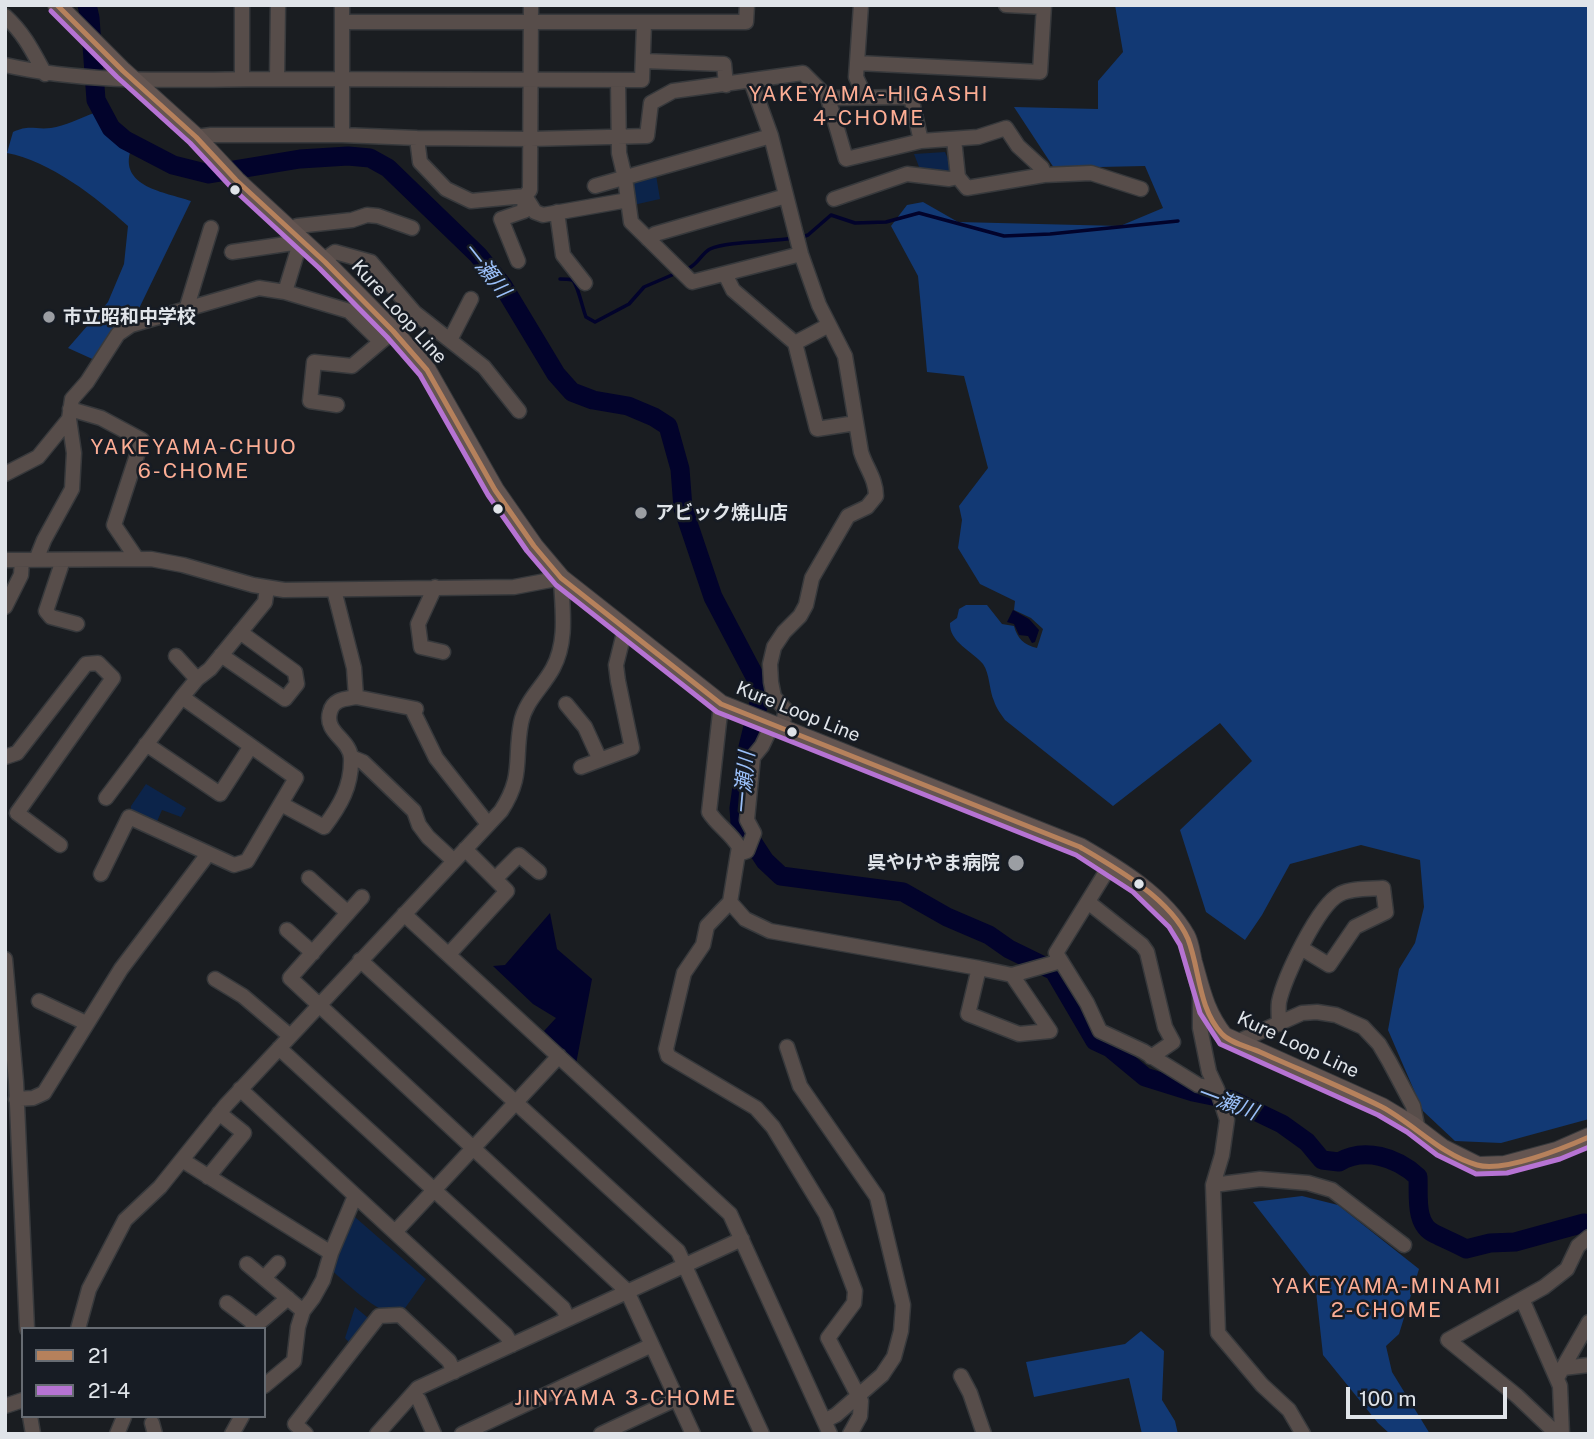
<!DOCTYPE html>
<meta charset="utf-8">
<style>
body{margin:0}
#map{position:relative;width:1594px;height:1439px;overflow:hidden;background:#1a1d21;font-family:"Public Sans",sans-serif}
canvas{display:block}
.frame{position:absolute;inset:0;border:7px solid #e0e4e9;pointer-events:none}
.legend{position:absolute;left:21px;top:1327px;width:245px;height:91px;box-sizing:border-box;background:#171c24;border:2px solid #676c73;margin:0;padding:9px 12px;list-style:none;font-size:21px;color:#e0e4e9}
.legend li{display:flex;align-items:center;gap:14px;height:35px}
.legend b{width:35px;border:2px solid #676c73}
.scale{position:absolute;left:1346px;top:1387px;width:161px;height:32px;box-sizing:border-box;border:4px solid #e0e4e9;border-top:0;padding-left:9px;font-size:21px;line-height:24px;white-space:nowrap;color:#e0e4e9;-webkit-text-stroke:5px #171c24;paint-order:stroke}
</style>
<div id="map">
<canvas width="1594" height="1439"></canvas>
<div class="frame"></div>
<ul class="legend">
<li><b style="height:9px;background:#b6815c"></b>21</li>
<li><b style="height:9px;background:#b673d3"></b>21-4</li>
</ul>
<div class="scale">100 m</div>
</div>
<script>
const c = document.querySelector('canvas').getContext('2d');
c.lineJoin = 'round';
function paint(path, color) { c.fillStyle = color; c.fill(path, 'evenodd'); }
function strokePath(path, color, width, dash) { c.strokeStyle = color; c.lineWidth = width; c.lineCap = dash ? 'butt' : 'round'; c.setLineDash(dash || []); c.stroke(path); }
function label(font, color, halo, rows, align = 'center') {
  c.font = font + ' "Public Sans","Noto Sans JP",sans-serif'; c.lineWidth = 5; c.setLineDash([]); c.textBaseline = 'middle'; c.strokeStyle = halo; c.fillStyle = color; for (const [text, x, y, turn = 0] of rows) {
    c.save(); c.translate(x, y); c.rotate((+turn || 0) * Math.PI / 180); c.textAlign = isNaN(turn) ? turn : align; if (halo) c.strokeText(text, 0, 0); c.fillText(text, 0, 0); c.restore();
  }
}
const green = new Path2D(`
 M945,152L954,173L921,172L914,154Z
 M655,169L660,199L629,206L625,178Z
 M146,784L186,808L181,817L162,810L155,826L131,814V806Z
 M348,1211L426,1279L400,1315C379,1316 343,1280 327,1266Z
 M355,1307L373,1322L354,1348L345,1338Z`);
const forest = new Path2D(`
 M1115,5H1589V1119L1501,1143L1455,1141L1423,1111L1388,1030L1399,969L1415,943L1424,907L1420,860L1361,845L1290,864L1262,915L1245,940L1206,912L1180,830L1252,761L1220,723L1113,806L1005,720C1001,714 996,708 994,701C989,690 990,674 983,664C972,651 949,642 950,623L957,618L959,609L966,605H987L1002,624L1014,626C1017,638 1024,645 1037,648L1043,629L1031,618L1014,610L1015,601L980,584L958,548L962,520L959,506L988,468L964,376L927,372L918,276L891,226L907,205L923,202L958,222L1120,226L1163,208L1145,166L1054,168L1014,107L1098,109V81L1123,52Z
 M94,113L106,132L131,149C118,187 165,192 191,201L131,325L99,362L68,348L108,302L124,264L128,226C96,197 50,161 7,153L13,132C30,124 34,130 51,128C65,126 80,118 94,113Z
 M1302,1196L1338,1205L1419,1269L1399,1334L1386,1346L1392,1372L1430,1434H1390L1378,1423L1323,1355L1315,1282L1253,1202Z
 M1141,1331L1164,1351L1162,1400L1175,1421L1178,1434H1142L1129,1378L1034,1397L1026,1362L1125,1344Z`);
const water = new Path2D(`
 M1013,610L1029,619L1039,630L1035,642L1032,643L1028,636L1019,635L1014,624L1007,622Z
 M550,913L557,949L592,979L576,1064L544,1031L556,1018L533,1004L493,966L505,965Z`);
const stream = new Path2D(`
 M802,237L808,235L831,215L855,223L886,222L919,213L1004,236L1050,234L1178,221
 M689,268C698,264 702,253 710,249C728,241 772,242 794,238
 M560,279C564,279 568,279 572,280C577,282 583,310 586,317L595,322L629,304L644,287L672,275`);
const river = new Path2D(`
 M87,5L90,18L96,100L111,128L125,140L173,165L209,174L300,159L348,156L370,158L388,168L478,255L503,286L556,374L572,392L593,400L628,406L654,417L668,426L680,469L683,508L713,597L762,690L747,751L739,808L740,823L765,861L781,876L903,892L947,917L989,935L1009,949L1054,971L1095,1041L1110,1048L1145,1077L1193,1092L1232,1100L1282,1124L1307,1142L1322,1160L1339,1162C1364,1147 1397,1157 1418,1177C1419,1195 1414,1225 1435,1234C1445,1239 1455,1243 1466,1249L1490,1243L1515,1242L1584,1223`);
const minor = new Path2D(`
 M861,5L856,77L863,92L862,97
 M1006,5L1044,7
 M5,16C24,33 33,52 45,74
 M342,22H746L747,5
 M643,61L724,64L726,85
 M857,63L1040,72L1044,5
 M5,65C93,85 187,79 277,79L278,5
 M242,79V5
 M277,79L642,80L644,23
 M618,80L619,153L625,178L631,222L692,282L801,254
 M751,81L771,136L801,254L819,305L845,356L861,452C866,468 876,479 876,496L867,507L848,516L812,578L806,605L800,616L784,632L774,647L770,664L771,682L774,697L786,710L781,730
 M828,98L846,159L921,141L978,137L1006,128L1018,146L1042,168L1044,175
 M342,135V5
 M196,137L211,135H342L417,138L530,139L647,136L651,103L673,91L803,73L828,98L911,97L921,141
 M417,138L420,162L446,189L471,201L525,196L530,190L531,5
 M954,139L958,177L967,188L1044,175L1091,173L1141,189
 M595,186L771,136
 M525,196L535,212L543,215L628,200
 M834,199L907,174L949,179L958,177
 M557,212L563,255L585,283
 M297,226L352,220L367,215L378,216L412,228
 M648,239L655,234L786,196
 M232,252L293,243
 M518,261L501,219L524,211L525,196
 M325,262L328,257L335,252L371,262L415,313L484,367L519,411
 M725,274L733,290L795,343L817,429L856,423
 M285,292L301,240
 M186,310L211,228
 M450,340L471,299
 M795,343L829,325
 M337,405L310,401L314,362L352,366L415,313
 M70,409L101,418L142,440L114,525L137,559
 M5,474L38,457L69,419
 M5,560L151,559L183,565L253,585L284,590L514,587L561,578C562,608 568,640 553,668C543,687 525,701 521,723C514,760 524,776 501,811L226,1105L160,1187L125,1220L89,1289L78,1329
 M36,560L44,540L72,489L74,453L69,419L72,399L87,382L118,334L131,325L259,288L285,292L349,311L380,341
 M63,560L46,611L51,617L77,624
 M435,587L418,624L421,647L443,652
 M5,607L21,575L22,560
 M221,655L285,699L297,684L295,672L240,632
 M176,656L197,679
 M356,697L416,709L414,713L436,758L488,824
 M566,704L585,727L600,760
 M721,704L709,812C717,825 731,833 739,847L730,902L707,926L703,945L684,973L666,1049L668,1056L756,1108L773,1127L826,1214L855,1291L854,1303L828,1338L861,1401L860,1416L850,1434
 M146,744L220,794L251,746
 M5,757L17,753L86,664L98,663L113,678L17,813L60,845
 M351,757L363,762L414,811L419,825L428,837L454,861
 M581,767L632,748L618,681L616,665L625,629
 M106,798L182,697L197,679L210,669L265,602L267,588
 M283,805L324,827C340,806 352,786 351,758C350,739 324,733 330,712C333,699 345,699 356,697L354,668L334,590
 M738,854L747,851L754,833L747,820L753,757L762,746L772,725
 M1111,864L1056,953L1087,1003L1100,1031L1143,1051L1198,1085L1217,1089
 M101,874L129,817L234,865L247,861L296,778L182,697
 M309,878L348,913
 M495,879L519,855L539,872
 M362,897L290,978L627,1291L693,1434
 M730,902L745,919L770,931L979,968
 M1088,902L1142,945L1147,952L1165,1027L1173,1042L1151,1057
 M404,914L730,1214L830,1434
 M287,930L313,953
 M449,954L507,891L465,849
 M5,959L16,1082L27,1329
 M360,960L678,1251L762,1434
 M979,968L1012,975L1050,1031L1019,1034L968,1014Z
 M1012,975L1061,961
 M215,979L243,996L290,1036
 M1200,993V1028L1209,1072L1217,1089L1227,1120L1222,1155L1213,1185L1218,1333L1262,1385L1289,1410L1303,1434
 M39,1001L86,1023
 M1279,1024C1279,1017 1278,1009 1279,1002C1284,978 1318,905 1340,894C1351,888 1370,889 1383,888L1386,912L1355,927L1329,965L1301,948
 M1237,1042L1302,1013L1317,1012L1336,1015L1363,1027L1379,1044L1389,1061L1413,1106L1418,1130
 M787,1047L800,1086L877,1197L903,1305L901,1331L894,1357L882,1375L836,1415L824,1421
 M279,1048L563,1308L568,1319
 M240,1089L506,1335L512,1345
 M16,1099L33,1098L44,1093L121,969L208,854
 M182,1160L331,1253
 M208,1177L244,1133L219,1113
 M1213,1185L1260,1179L1308,1183L1332,1190L1404,1245
 M395,1232L559,1056
 M247,1264L303,1311
 M264,1278L278,1263
 M1522,1299L1560,1386L1562,1434
 M227,1303L256,1325
 M252,1329L288,1298
 M1563,1368L1589,1365
 M961,1376L970,1393L984,1434
 M1557,1378L1589,1322
 M264,1386L294,1361L298,1327L303,1311L313,1298L323,1280L331,1253L355,1196
 M413,1395L419,1400L434,1434
 M5,1406L23,1400
 M30,1416L33,1434
 M152,1423L155,1434
 M117,1434L124,1417
 M232,1434L242,1416
 M306,1434L295,1424L379,1316L400,1315L449,1361L454,1372
 M377,1434L418,1388L742,1239
 M462,1434L652,1345
 M601,1434L676,1399
 M1557,1434L1517,1396L1448,1340L1544,1287L1567,1269L1578,1246L1589,1237`);
const major = new Path2D(`
 M57,5L123,71L196,137L236,180L325,262L393,331L427,370L495,490L534,546L561,578L721,704L1080,847C1118,869 1163,896 1186,936C1190,943 1191,954 1193,962C1201,990 1205,1012 1224,1036L1382,1107L1412,1125L1442,1148L1478,1166L1505,1165L1557,1151L1589,1137`);
const bus1 = new Path2D(`
 M57,5L123,71L196,137L236,180L325,262L393,331L427,370L495,490L534,546L561,578L721,704L1080,847C1116,868 1171,899 1188,939C1200,970 1198,1008 1222,1034C1230,1043 1249,1047 1260,1052C1300,1070 1342,1087 1382,1107C1414,1124 1441,1155 1477,1165C1503,1173 1564,1148 1589,1137`);
const bus2 = new Path2D(`
 M51,11L117,77L190,143L230,186L319,268L387,337L420,375L488,495L527,551L556,585L717,712L1076,855L1133,892L1169,927L1180,945L1200,1013L1220,1044L1378,1115L1407,1132L1437,1155L1476,1174L1507,1173L1560,1159L1589,1147`);
const markers = [
 [235,190,6,"#e0e4e9"],
 [49,317,7,"#9b9ea3"],
 [498,509,6,"#e0e4e9"],
 [641,513,7,"#9b9ea3"],
 [792,732,6,"#e0e4e9"],
 [1016,863,9,"#9b9ea3"],
 [1139,884,6,"#e0e4e9"]
];
const streetNames = [
 ["Kure Loop Line",399,312,48],
 ["Kure Loop Line",798,712,22],
 ["Kure Loop Line",1298,1045,25]
];
const poiNames = [
 ["市立昭和中学校",63,317],
 ["アビック焼山店",655,513],
 ["呉やけやま病院",1000,863,"right"]
];
const neighbourhoodNames = [
 ["YAKEYAMA-HIGASHI",869,95],
 ["4-CHOME",869,119],
 ["YAKEYAMA-CHUO",194,448],
 ["6-CHOME",194,472],
 ["YAKEYAMA-MINAMI",1387,1287],
 ["2-CHOME",1387,1311],
 ["JINYAMA 3-CHOME",626,1399]
];
const waterNames = [
 ["一瀬川",486,270,52],
 ["一瀬川",745,783,-85],
 ["一瀬川",1227,1103,20]
];
paint(green, '#0c244a');
paint(forest, '#123974');
paint(water, '#02032b');
strokePath(stream, '#02032b', 3.5);
strokePath(river, '#02032b', 19);
strokePath(minor, '#37393c', 17);
strokePath(major, '#37393c', 20);
strokePath(minor, '#574d4a', 14);
strokePath(major, '#645551', 18);
strokePath(bus1, '#b6815c', 5);
strokePath(bus2, '#b673d3', 5);
for (const [x, y, r, color] of markers) { const dot = new Path2D(); dot.arc(x, y, r, 0, 2 * Math.PI); c.fillStyle = color; c.fill(dot); strokePath(dot, '#171c24', 2.5); }
label('19px', '#e0e4e9', '#171c24', streetNames);
label('bold 19px', '#e0e4e9', '#171c24', poiNames, 'left');
c.letterSpacing = '2px';
label('21px', '#fcad94', '#171c24', neighbourhoodNames);
c.letterSpacing = '0px';
label('italic 21px', '#9bc0fa', '#171c24', waterNames);
</script>
